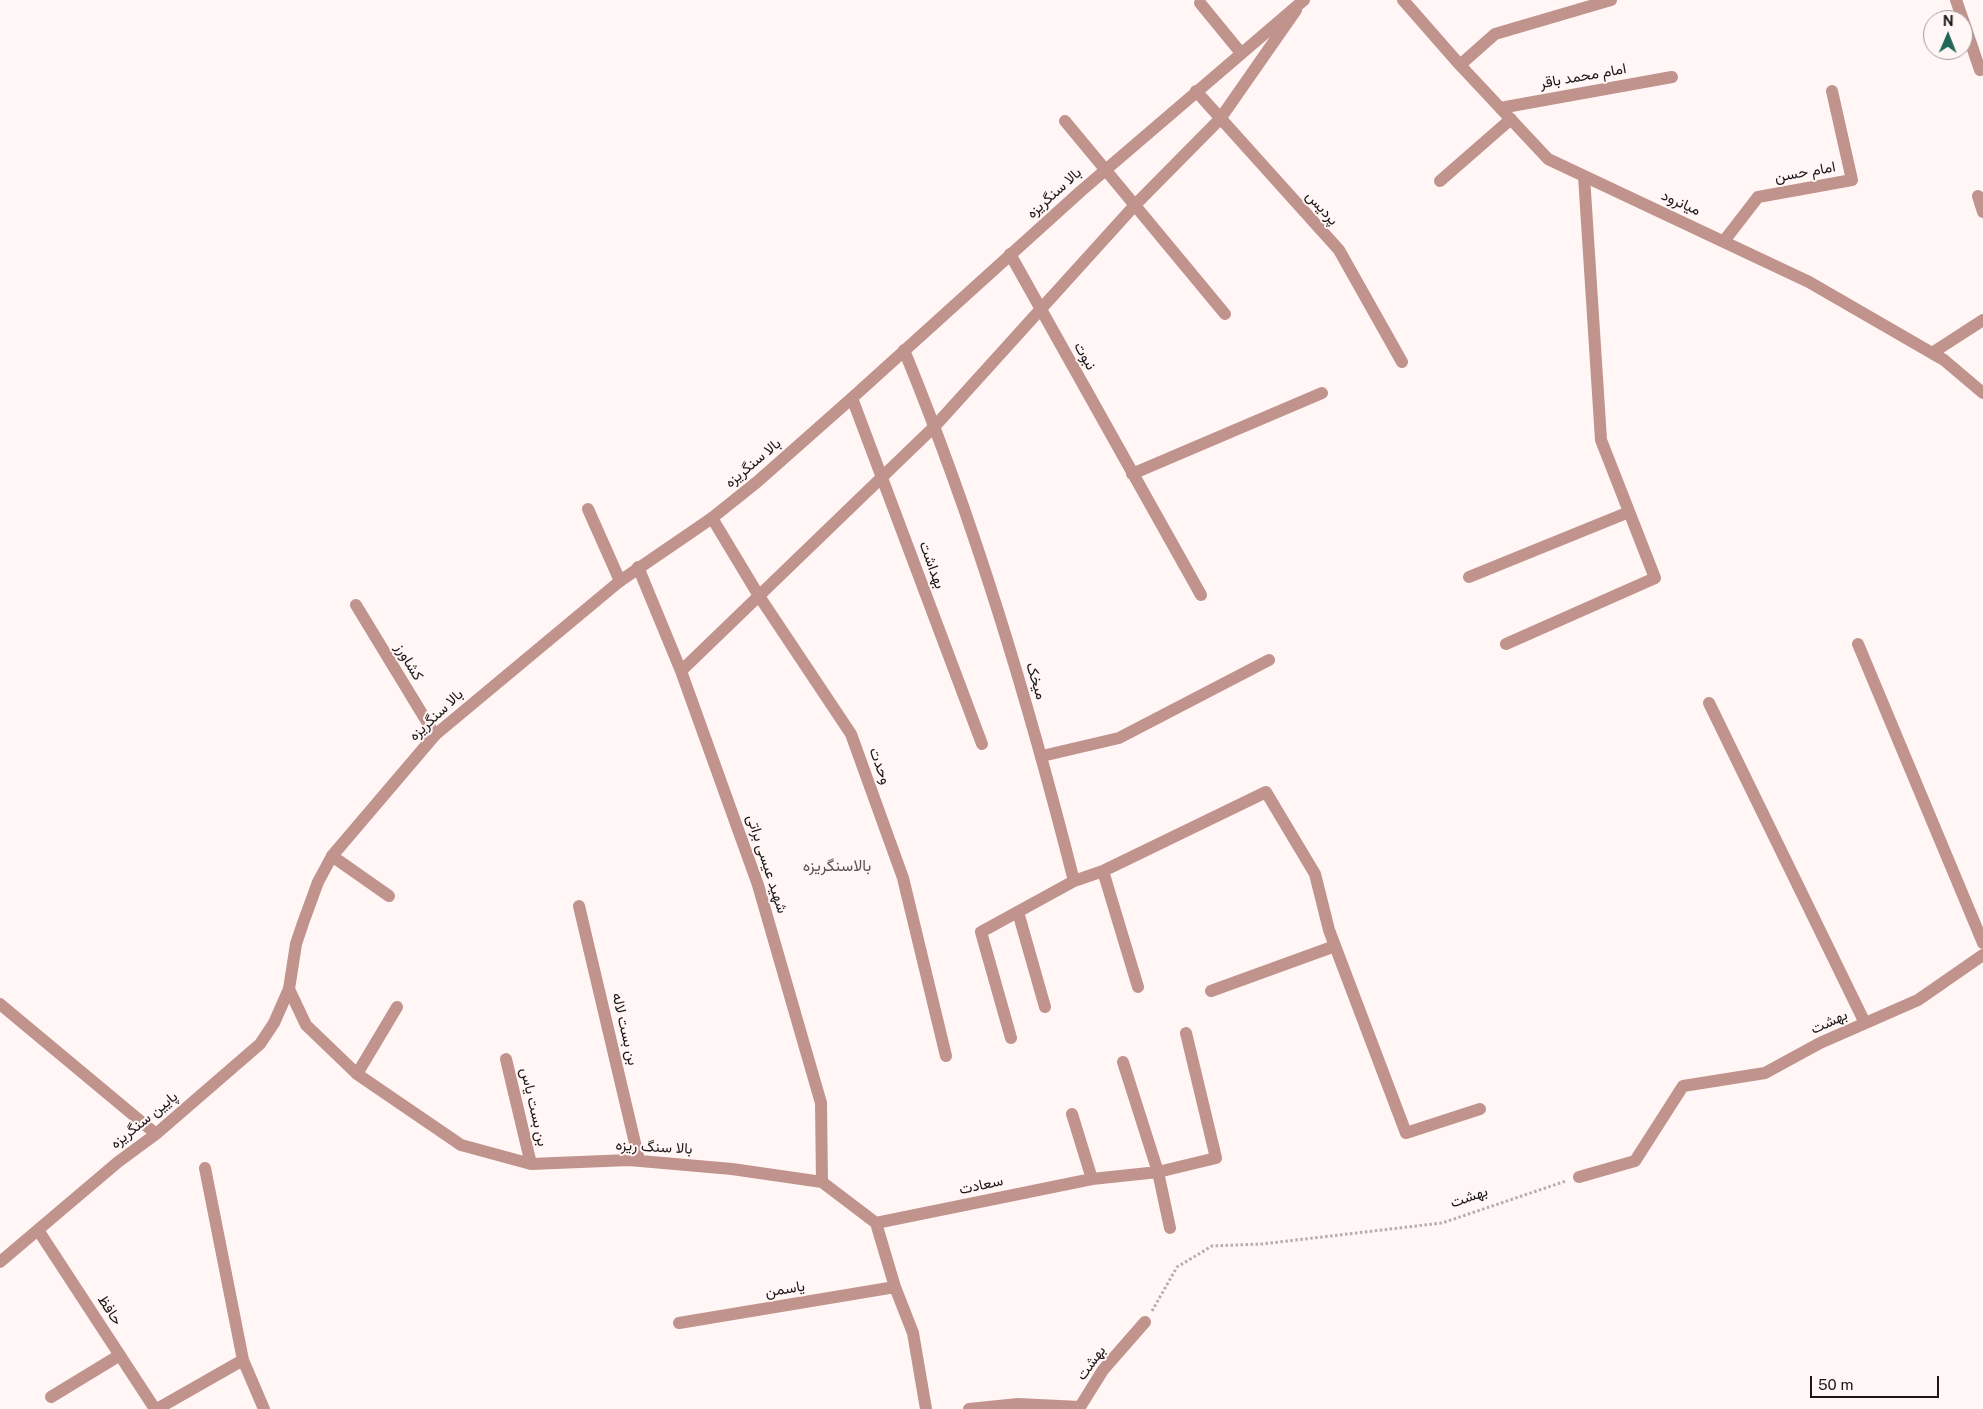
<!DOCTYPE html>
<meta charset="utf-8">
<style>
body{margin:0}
#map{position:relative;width:1983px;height:1409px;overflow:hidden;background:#fff6f5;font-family:"Public Sans",sans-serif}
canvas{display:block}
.north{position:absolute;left:1923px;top:10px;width:50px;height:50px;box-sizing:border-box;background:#fff6f5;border:1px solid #a49d9c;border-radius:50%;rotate:1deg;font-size:14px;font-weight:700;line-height:20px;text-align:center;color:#1b1716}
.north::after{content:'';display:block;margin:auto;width:18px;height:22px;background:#206659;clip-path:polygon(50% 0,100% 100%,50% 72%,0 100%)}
.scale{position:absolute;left:1810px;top:1376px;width:129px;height:22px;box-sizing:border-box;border:2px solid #1b1716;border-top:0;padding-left:6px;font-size:15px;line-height:18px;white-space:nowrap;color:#1b1716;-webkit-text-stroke:4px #fff6f5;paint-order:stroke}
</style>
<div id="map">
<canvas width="1983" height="1409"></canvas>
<div class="north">N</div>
<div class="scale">50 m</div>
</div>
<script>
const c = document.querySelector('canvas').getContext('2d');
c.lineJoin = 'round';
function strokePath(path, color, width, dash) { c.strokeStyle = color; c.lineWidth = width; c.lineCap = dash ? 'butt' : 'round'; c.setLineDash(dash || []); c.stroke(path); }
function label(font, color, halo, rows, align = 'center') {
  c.font = font + ' "Public Sans",Vazirmatn,sans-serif'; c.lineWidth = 4; c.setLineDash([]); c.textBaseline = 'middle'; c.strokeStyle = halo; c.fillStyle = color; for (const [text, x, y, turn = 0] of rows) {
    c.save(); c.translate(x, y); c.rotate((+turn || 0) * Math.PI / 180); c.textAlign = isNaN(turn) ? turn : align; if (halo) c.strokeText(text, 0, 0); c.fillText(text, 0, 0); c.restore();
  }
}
const path = new Path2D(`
 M1152,1311L1177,1267L1212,1246L1262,1244L1442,1223L1566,1181`);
const minor = new Path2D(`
 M1403,0L1460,65L1548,159L1809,282L1944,360L1983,393
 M1956,0L1963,20
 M1200,3L1241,53
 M1963,20L1980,70
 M1460,65L1495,34L1611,0
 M1196,91L1339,250L1402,362
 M1500,108L1672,77
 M1065,121L1225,314
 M1440,181L1511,119
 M1978,196L1983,212
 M1724,241L1758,197L1852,180L1832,91
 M1010,254L1201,595
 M904,350C975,523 1028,700 1074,881L1103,871L1138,987
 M1932,353L1983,320
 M852,398L982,744
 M1132,474L1322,393
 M588,509L620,581
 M712,518L759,596L851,734L903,878L946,1056
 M638,567L681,671L758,885L821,1103L822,1182
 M1469,577L1629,512
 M356,605L435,735
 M1506,644L1655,578L1601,440L1584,176
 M1858,644L1983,943
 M681,671L935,426L1135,205L1220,119L1296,10
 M1709,703L1865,1023
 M1042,756L1119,738L1269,660
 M332,856L389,896
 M1103,871L1266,792L1315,874L1329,930L1406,1133L1480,1109
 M579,906L639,1160
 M1018,912L1045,1007
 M289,989L306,1025L357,1074L461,1145L531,1164L629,1160L732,1169L822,1182L876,1223L895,1287L913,1333L926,1409
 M1211,991L1335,946
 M0,1004L156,1134
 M1011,1038L981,932L1074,881
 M506,1059L531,1164
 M1123,1062L1158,1172L1216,1158L1186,1033
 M357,1074L397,1007
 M1072,1114L1092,1179
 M205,1168L243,1360L264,1409
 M1579,1177L1635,1161L1683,1086L1765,1073L1820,1043L1918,1000L1983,955
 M876,1223L1092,1179L1158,1172L1170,1228
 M38,1230L155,1409
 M0,1262L118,1162L156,1134L260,1044L274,1023L289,989
 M679,1323L895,1287
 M51,1397L120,1355
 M157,1409L243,1360
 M969,1409L1018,1404L1080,1407L1103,1370L1145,1322`);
const tertiary = new Path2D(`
 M289,989L296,944L303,923L318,882L332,856L435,735L620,581L712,518L757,482L852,398L1081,191L1304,0`);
const streetNames = [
 ["امام محمد باقر",1583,76,-10],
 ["امام حسن",1805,172,-10],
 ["بالا سنگریزه",1054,193,-42],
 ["میانرود",1681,203,24],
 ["پردیس",1322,208,48],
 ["نبوت",1085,356,61],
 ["بالا سنگریزه",753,463,-40],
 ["بهداشت",932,565,70],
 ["کشاورز",409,662,59],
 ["میخک",1036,681,73],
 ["بالا سنگریزه",436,715,-43],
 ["وحدت",880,766,70],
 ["شهید عیسی براتی",767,864,72],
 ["بهشت",1829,1022,-25],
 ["بن بست لاله",625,1029,77],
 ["بن بست یاس",534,1107,77],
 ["پایین سنگریزه",144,1120,-39],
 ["بالا سنگ ریزه",654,1147,3],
 ["سعادت",981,1185,-12],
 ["بهشت",1469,1197,-19],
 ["یاسمن",785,1289,-9],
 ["حافظ",110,1310,57],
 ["بهشت",1091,1363,-54]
];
const neighbourhoodNames = [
 ["بالاسنگریزه",837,866]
];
strokePath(path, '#b5aead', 3, [2.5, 2.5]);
strokePath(minor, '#c1938d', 12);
strokePath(tertiary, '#c1938d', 12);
label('15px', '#1b1716', '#fff6f5', streetNames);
label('16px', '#5a5250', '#fff6f5', neighbourhoodNames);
</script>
